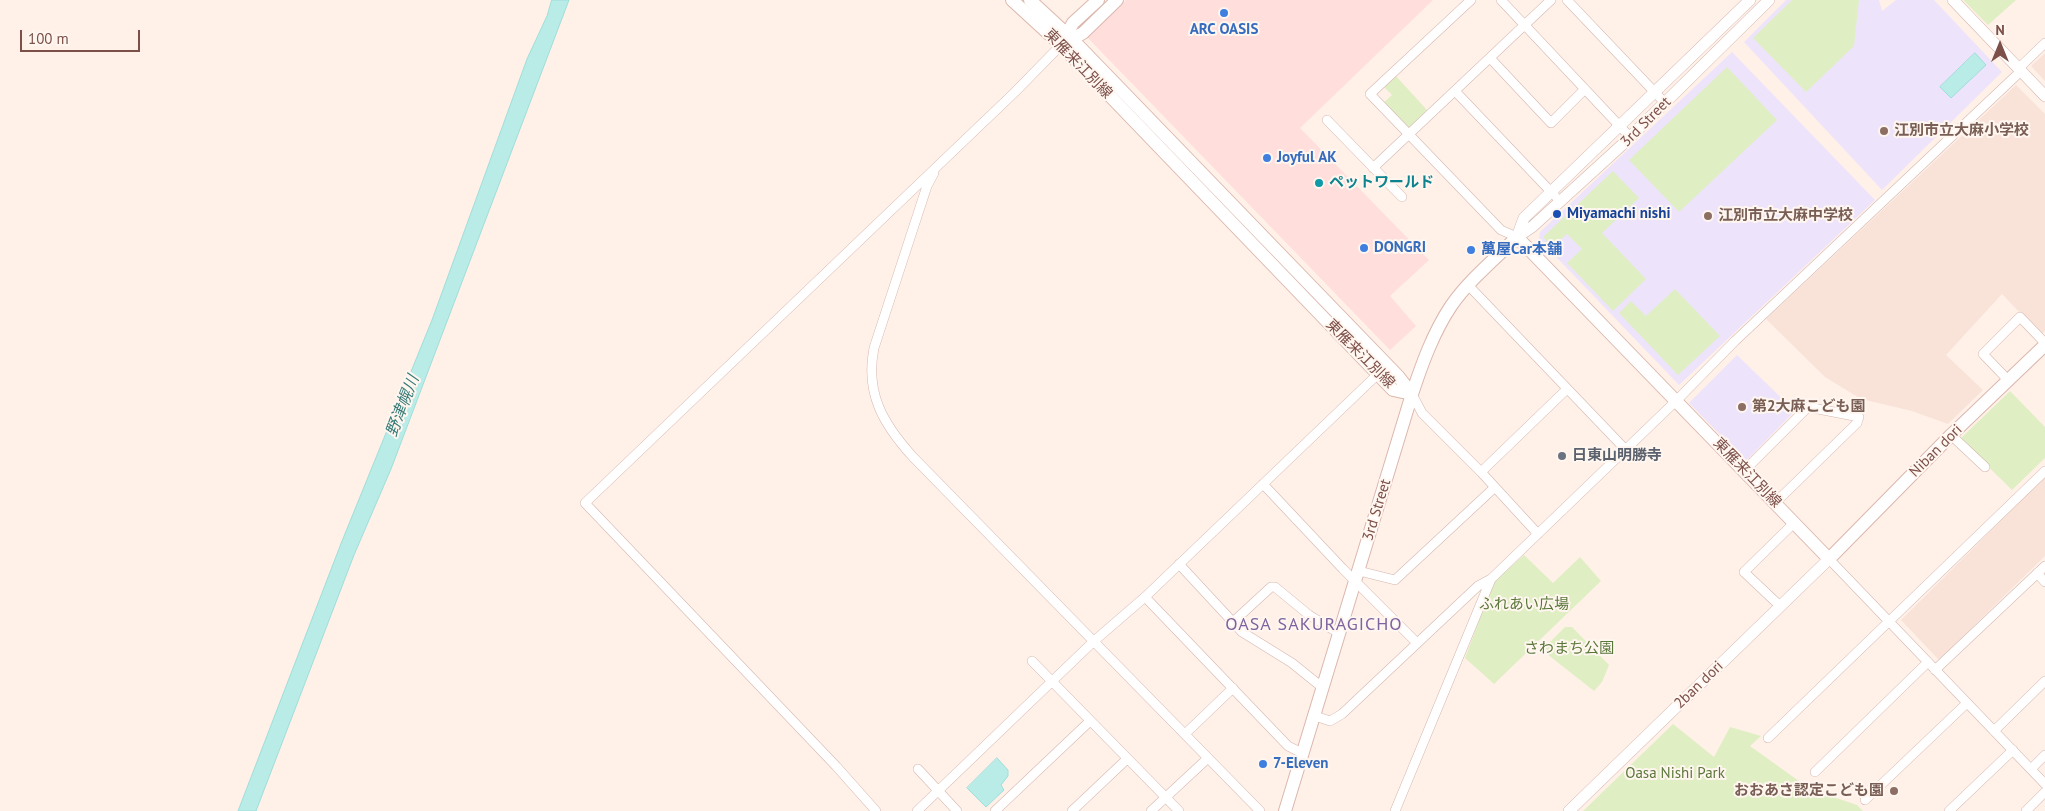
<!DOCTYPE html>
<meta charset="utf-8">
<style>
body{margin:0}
#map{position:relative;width:2045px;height:811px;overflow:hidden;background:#fff0e8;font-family:"PT Sans",sans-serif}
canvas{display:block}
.north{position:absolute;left:1975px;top:20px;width:50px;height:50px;-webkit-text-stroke:4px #fff6f0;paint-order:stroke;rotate:0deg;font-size:14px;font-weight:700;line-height:20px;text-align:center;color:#7c4f48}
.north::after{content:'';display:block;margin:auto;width:18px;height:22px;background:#7c4f48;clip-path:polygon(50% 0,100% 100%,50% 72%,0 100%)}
.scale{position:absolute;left:20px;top:30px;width:120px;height:22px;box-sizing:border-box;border:2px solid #7c4f48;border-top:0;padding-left:6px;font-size:15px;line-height:18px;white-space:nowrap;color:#7c4f48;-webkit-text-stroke:4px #fff6f0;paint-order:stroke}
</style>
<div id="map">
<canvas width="2045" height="811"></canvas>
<div class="north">N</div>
<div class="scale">100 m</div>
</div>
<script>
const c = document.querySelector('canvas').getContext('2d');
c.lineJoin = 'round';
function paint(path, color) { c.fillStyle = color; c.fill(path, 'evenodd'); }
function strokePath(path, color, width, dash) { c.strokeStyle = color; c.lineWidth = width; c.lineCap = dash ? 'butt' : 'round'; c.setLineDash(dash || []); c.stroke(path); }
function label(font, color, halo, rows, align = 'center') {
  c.font = font + ' "PT Sans","Noto Sans JP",sans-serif'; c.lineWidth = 4; c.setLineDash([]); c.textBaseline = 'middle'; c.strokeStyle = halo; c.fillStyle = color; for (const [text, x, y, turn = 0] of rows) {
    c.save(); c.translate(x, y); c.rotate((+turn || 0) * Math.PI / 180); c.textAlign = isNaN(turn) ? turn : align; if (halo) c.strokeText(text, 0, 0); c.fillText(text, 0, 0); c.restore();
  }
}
const residential = new Path2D(`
 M2045,53V81L2031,66Z
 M2016,85L2045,114V331L2041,335L2002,294L1946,355L1983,390L1948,424L1912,411L1861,399L1825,377L1766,319Z
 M2045,477V556L1939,660L1901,620Z`);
const commercial = new Path2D(`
 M1126,0H1433L1300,128L1429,260L1390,296L1416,326L1390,350L1086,36Z`);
const education = new Path2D(`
 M1786,0H1879L1882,11L1896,0H1934L2002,72L1882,190L1744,42Z
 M1732,52L1875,200L1679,385L1539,239L1540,232Z
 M1737,355L1795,411L1746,461L1689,403Z`);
const green = new Path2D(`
 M1792,0H1859L1854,46L1806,92L1753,38Z
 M1963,0H2016L1988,25Z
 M1727,67L1777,120L1679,212L1629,160Z
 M1396,76L1427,110L1409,128L1384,102L1392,95L1384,87Z
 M1613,171L1639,198L1602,233L1646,279L1613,311L1567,263L1582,249L1567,234L1552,247L1543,237Z
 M1675,289L1720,336L1678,375L1619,313L1631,301L1646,316Z
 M2010,391L2045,427V458L2012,490L1960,439Z
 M1524,555L1553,583L1580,557L1601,581L1494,684L1465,658L1493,583Z
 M1565,627H1572L1609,665L1602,682L1594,691L1542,650Z
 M1673,724L1714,757L1730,727L1761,736L1750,746L1810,789L1857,805L1863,811H1583Z`);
const water = new Path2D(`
 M552,0H569L391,469L354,555L256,811H238L342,541L432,320L527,59L547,16Z
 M1975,53L1986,65L1951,98L1940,87Z
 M997,758L1008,770V776L1001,785L1004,790L986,807L967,788Z`);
const minor = new Path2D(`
 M1471,0L1370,94L1501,230L1517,237
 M1501,0L1630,137
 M1567,0L1665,103
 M1490,58L1551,123L1585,89
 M2019,68L2045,43
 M1455,91L1555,196
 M1327,120L1402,197
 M1373,168L1551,0
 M934,173L927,186L874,348C865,393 883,424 913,457L1260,811
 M1468,285L1625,449
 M2008,380L1983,354L2020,317L2045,343
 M1412,394L1422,413L1481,472L1538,534
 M1951,435L1985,467
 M1744,471L1808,407L1859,417L1857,423L1776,502
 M1481,472L1567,389
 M1263,484L1343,569L1417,643
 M1829,559L2045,784
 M1179,564L1242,632L1292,663L1323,688
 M1359,571L1395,580L1494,488
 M2037,573L2045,582
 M1145,597L1288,746L1302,753
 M1780,606L1744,572L1795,522
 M1233,622L1271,587H1275L1309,615L1340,634
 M1032,661L1179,811
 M1935,670L2045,566
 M1315,716L1330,721L1342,714L1478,586L1491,579
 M1994,731L2045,681
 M1185,734L1233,688
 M1768,738L2045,471
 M918,769L957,811
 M2031,769L2045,755
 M1815,772L1928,662
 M1865,800L1967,703
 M876,811L836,766L585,503L1015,92L1061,45
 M917,811L1094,641L1145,597L1378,374
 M995,811L1090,721
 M1072,811L1127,759
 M1151,811L1208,758
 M1395,811L1491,579L1677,400L1735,341L2021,71
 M1949,811L2013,750
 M2026,811L2045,792`);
const tertiary = new Path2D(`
 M1953,0L2045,96
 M1517,237L1532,227L1623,144L1769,0
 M1517,237L1524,218L1750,0
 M1569,811L1829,559`);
const secondary = new Path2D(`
 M1012,0L1061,45L1393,390L1412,394
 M1030,0L1072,39L1398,376L1412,394
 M1063,41L1073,23L1098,0
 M1065,43L1083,33L1117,0
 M1285,811L1412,394C1422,364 1433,333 1451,306C1469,280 1495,259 1517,237L1829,559L1951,435L2045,345`);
const markers = [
 [1224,13,5,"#3f7fe0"],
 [1884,131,5,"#8d6e63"],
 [1267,158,5,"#3f7fe0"],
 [1319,183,5,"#0f9aa8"],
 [1557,214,5,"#1a4fb4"],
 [1708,216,5,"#8d6e63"],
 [1364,248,5,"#3f7fe0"],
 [1471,250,5,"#3f7fe0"],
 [1742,407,5,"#8d6e63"],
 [1562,456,5,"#6b7280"],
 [1263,764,5,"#3f7fe0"],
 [1894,791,5,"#8d6e63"]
];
const shopNames = [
 ["ARC OASIS",1224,30,"center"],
 ["Joyful AK",1277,158],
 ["DONGRI",1374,248],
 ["萬屋Car本舗",1481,250],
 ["7-Eleven",1273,764]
];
const streetNames = [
 ["東雁来江別線",1078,64,46],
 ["3rd Street",1646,122,-45],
 ["東雁来江別線",1360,354,45],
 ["Niban dori",1936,451,-45],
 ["東雁来江別線",1747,473,46],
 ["3rd Street",1377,510,-73],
 ["2ban dori",1699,685,-44]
];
const educationNames = [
 ["江別市立大麻小学校",1894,131],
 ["江別市立大麻中学校",1718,216],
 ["第2大麻こども園",1752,407],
 ["おおあさ認定こども園",1884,791,"right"]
];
const cultureNames = [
 ["ペットワールド",1329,183]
];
const transitNames = [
 ["Miyamachi nishi",1567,214]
];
const worshipNames = [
 ["日東山明勝寺",1572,456]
];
const parkNames = [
 ["ふれあい広場",1524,605],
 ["さわまち公園",1569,649],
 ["Oasa Nishi Park",1675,774]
];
const waterNames = [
 ["野津幌川",403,406,-69]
];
const quarterNames = [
 ["OASA SAKURAGICHO",1314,625]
];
paint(residential, '#f9e3d8');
paint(commercial, '#ffdedb');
paint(education, '#ede4fb');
paint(green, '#dfefc3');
paint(water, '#b9ebe7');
strokePath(water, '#9ededa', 1);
strokePath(minor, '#d5b6ae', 10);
strokePath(tertiary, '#d5b6ae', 12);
strokePath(secondary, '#dbb7ad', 14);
strokePath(minor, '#fff', 9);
strokePath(tertiary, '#fff', 11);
strokePath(secondary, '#fff', 12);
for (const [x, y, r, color] of markers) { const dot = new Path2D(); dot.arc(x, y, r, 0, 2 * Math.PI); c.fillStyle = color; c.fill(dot); strokePath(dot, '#fff6f0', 2); }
label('bold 15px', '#366cbe', '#fff6f0', shopNames, 'left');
label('15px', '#7c4f48', '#fff6f0', streetNames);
label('bold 15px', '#785e54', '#fff6f0', educationNames, 'left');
label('bold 15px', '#0d838f', '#fff6f0', cultureNames, 'left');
label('bold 15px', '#164399', '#fff6f0', transitNames, 'left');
label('bold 15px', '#5b616d', '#fff6f0', worshipNames, 'left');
label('15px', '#597739', '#fff6f0', parkNames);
label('italic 16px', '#367b77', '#fff6f0', waterNames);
c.letterSpacing = '1px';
label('18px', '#7e63a0', '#fff6f0', quarterNames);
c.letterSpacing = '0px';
</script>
